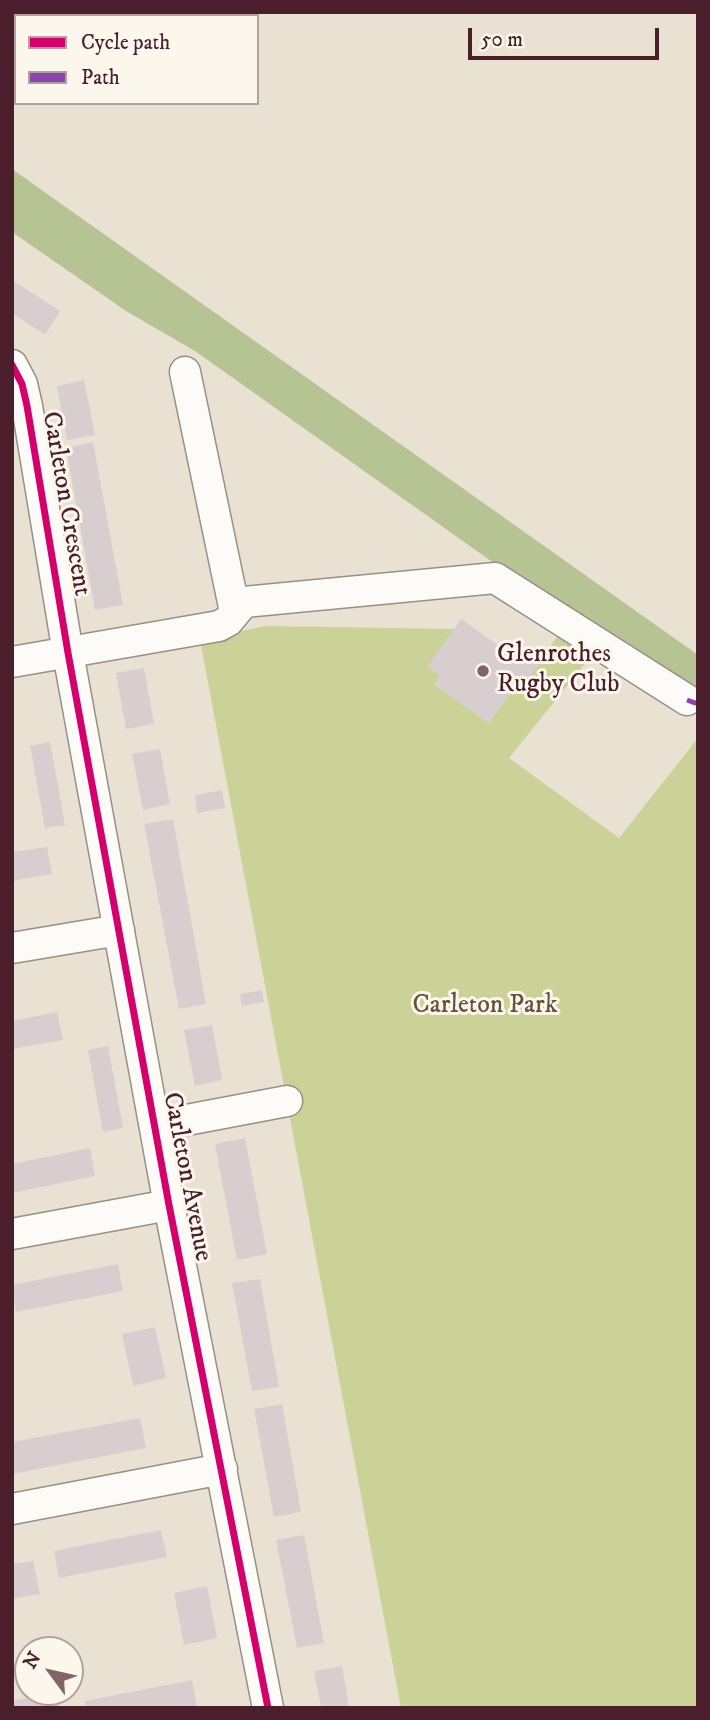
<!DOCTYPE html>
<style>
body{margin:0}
#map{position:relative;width:710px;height:1720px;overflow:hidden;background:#e9e2d3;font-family:"IM FELL DW Pica",serif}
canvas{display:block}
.frame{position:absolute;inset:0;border:14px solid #4a1f2b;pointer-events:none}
.legend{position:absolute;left:14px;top:14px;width:245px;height:91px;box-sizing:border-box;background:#fbf7ec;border:2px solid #b4a19f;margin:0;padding:9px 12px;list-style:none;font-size:21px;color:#4a1f2b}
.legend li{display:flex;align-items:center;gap:14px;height:35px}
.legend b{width:35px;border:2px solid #b4a19f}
.north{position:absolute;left:14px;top:1636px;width:70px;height:70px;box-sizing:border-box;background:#fbf7ec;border:2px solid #b4a19f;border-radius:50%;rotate:303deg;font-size:19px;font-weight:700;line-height:28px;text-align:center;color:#4a1f2b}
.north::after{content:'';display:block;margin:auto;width:24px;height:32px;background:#826366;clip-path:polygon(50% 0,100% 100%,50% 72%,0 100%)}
.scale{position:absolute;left:468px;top:28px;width:191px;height:32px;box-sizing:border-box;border:4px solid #4a1f2b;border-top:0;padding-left:9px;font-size:21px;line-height:24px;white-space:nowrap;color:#4a1f2b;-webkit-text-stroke:5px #fbf7ec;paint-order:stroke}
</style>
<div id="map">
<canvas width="710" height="1720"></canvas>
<div class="frame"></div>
<ul class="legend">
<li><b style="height:9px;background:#d6006c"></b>Cycle path</li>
<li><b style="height:9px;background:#8e44ad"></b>Path</li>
</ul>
<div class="north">N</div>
<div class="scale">50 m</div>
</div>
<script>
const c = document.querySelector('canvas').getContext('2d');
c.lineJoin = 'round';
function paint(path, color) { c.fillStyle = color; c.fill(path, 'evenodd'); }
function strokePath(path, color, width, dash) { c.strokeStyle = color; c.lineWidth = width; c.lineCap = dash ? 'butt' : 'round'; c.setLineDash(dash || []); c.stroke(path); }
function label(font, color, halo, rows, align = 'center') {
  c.font = font + ' "IM FELL DW Pica",serif'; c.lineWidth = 6; c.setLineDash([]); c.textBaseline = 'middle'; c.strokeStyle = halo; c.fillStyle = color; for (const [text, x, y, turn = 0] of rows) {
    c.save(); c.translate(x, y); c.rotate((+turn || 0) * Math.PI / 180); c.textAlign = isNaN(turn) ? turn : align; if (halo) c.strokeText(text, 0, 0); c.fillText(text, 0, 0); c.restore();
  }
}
const green = new Path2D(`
 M566,624L600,645L509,758L619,838L698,738V1708H401L200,640L266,626L454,629L440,676L434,684L489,723L520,680L525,683Z`);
const forest = new Path2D(`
 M12,169L698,655V704L687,700L195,351L126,311L12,232Z`);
const building = new Path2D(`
 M12,280L60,311L45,335L12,313Z
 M84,380L95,435L67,440L57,386Z
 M93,442L123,605L95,610L66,448Z
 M461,619L512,655L518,647L540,662L525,684L520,680L489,723L434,684L440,676L427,667Z
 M144,668L154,724L126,729L116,673Z
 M50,742L65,825L45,828L30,746Z
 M160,749L170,804L143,810L132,754Z
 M222,790L225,808L197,813L195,795Z
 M173,819L206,1004L179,1009L144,824Z
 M47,847L52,874L12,881V852Z
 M262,990L264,1002L242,1006L240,994Z
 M57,1012L63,1040L12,1049V1021Z
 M212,1025L222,1080L195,1086L184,1030Z
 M108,1046L123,1128L103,1132L88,1050Z
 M245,1138L267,1254L237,1260L215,1144Z
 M90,1148L95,1176L12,1193V1164Z
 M118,1264L123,1291L16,1312L12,1285Z
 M260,1279L279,1387L252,1391L232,1283Z
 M155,1327L166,1378L133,1386L122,1334Z
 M282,1404L301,1512L274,1517L254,1409Z
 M140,1418L146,1448L12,1474V1442Z
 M161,1530L167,1557L59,1578L54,1551Z
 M304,1535L324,1643L297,1648L276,1540Z
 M33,1561L40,1594L12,1599V1564Z
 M207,1586L217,1638L184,1645L174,1593Z
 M342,1666L349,1708H321L314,1671Z
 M192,1680L197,1708H86L85,1701Z
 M56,1692L59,1708H12V1701Z`);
const minor = new Path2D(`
 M12,365L22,384L27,406L68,653L169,1205L268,1708
 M185,372L235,612
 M12,662L219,626L228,621L244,602L495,578L687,700
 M12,948L119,930
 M155,1126L287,1101
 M12,1234L169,1205
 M12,1509L222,1469`);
const quiet = new Path2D(`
 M687,700L698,704`);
const cycleway = new Path2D(`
 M12,365L22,384L27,406L68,653L169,1205L268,1708`);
const markers = [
 [483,671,7,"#826366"]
];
const streetNames = [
 ["Carleton Crescent",65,504,80],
 ["Carleton Avenue",186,1177,79]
];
const poiNames = [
 ["Glenrothes",497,656],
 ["Rugby Club",497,686]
];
const parkNames = [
 ["Carleton Park",485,1007]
];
paint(green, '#cad298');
paint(forest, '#b6c392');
paint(building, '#d9cecf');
strokePath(minor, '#998e88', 33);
strokePath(minor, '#fcfbf8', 30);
strokePath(quiet, '#8e44ad', 5, [10, 5]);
strokePath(cycleway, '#d6006c', 7);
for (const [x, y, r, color] of markers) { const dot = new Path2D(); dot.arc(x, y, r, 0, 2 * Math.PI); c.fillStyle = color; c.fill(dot); strokePath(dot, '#fbf7ec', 2.5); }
label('26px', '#4a1f2b', '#fbf7ec', streetNames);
label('26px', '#4a1f2b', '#fbf7ec', poiNames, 'left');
label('26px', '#69513d', '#fbf7ec', parkNames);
</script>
